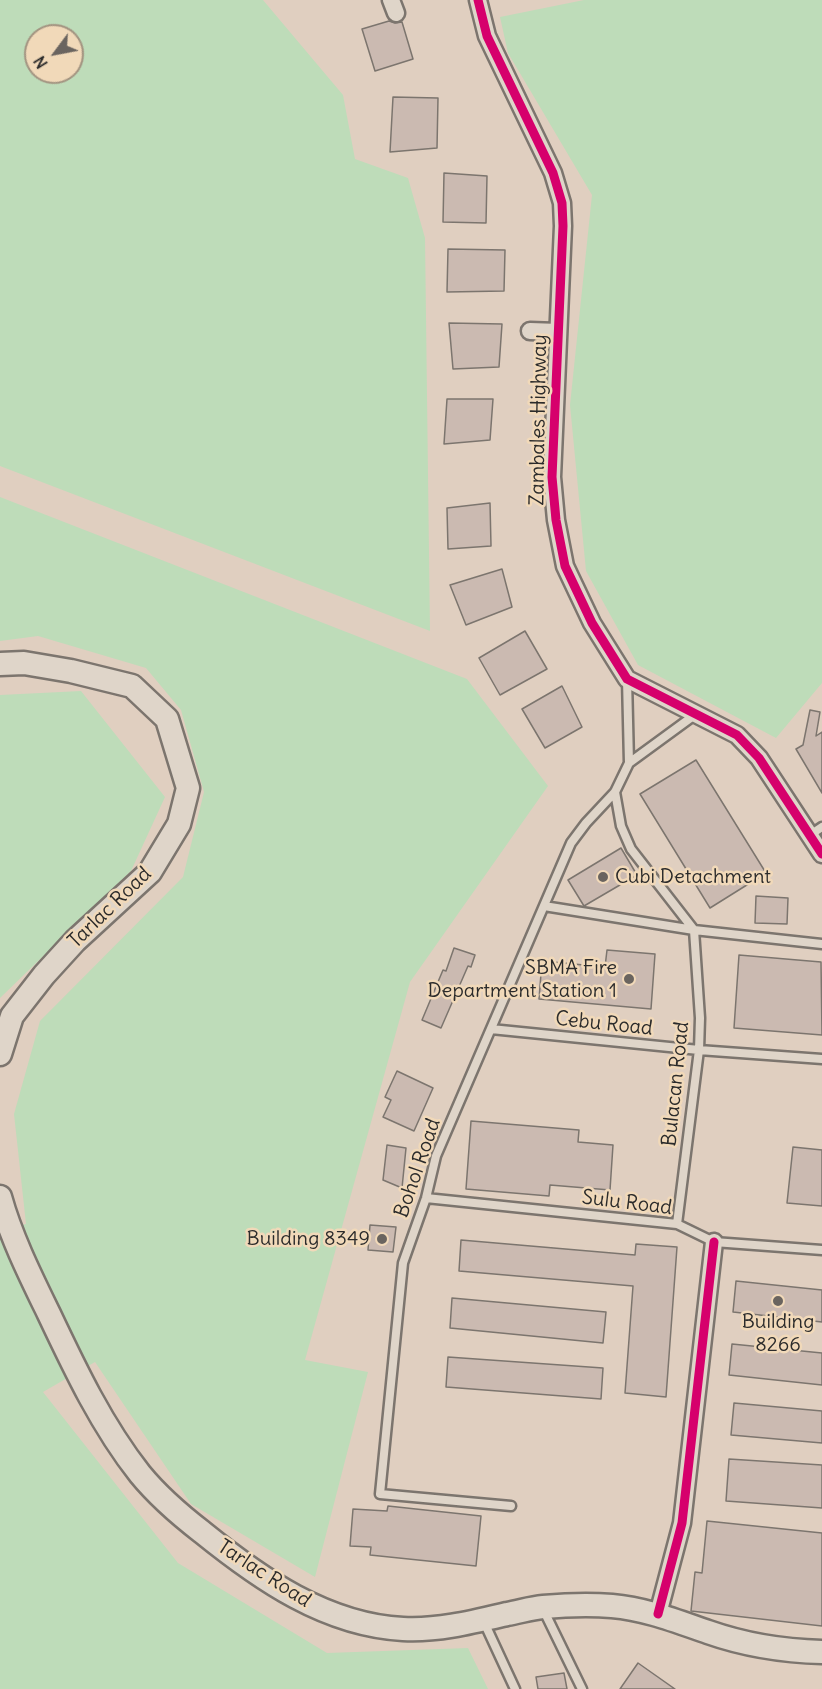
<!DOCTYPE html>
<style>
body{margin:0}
#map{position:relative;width:822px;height:1689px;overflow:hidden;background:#e0cfc0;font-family:Delius,sans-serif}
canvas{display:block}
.north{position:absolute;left:24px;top:24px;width:60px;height:60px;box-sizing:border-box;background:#f1d9b9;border:2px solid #a29380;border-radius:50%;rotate:238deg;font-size:16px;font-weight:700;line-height:24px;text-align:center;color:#2b2b2b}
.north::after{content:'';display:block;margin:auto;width:21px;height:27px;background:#6a645f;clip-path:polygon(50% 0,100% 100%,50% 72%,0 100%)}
</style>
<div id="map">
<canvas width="822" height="1689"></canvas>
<div class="north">N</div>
</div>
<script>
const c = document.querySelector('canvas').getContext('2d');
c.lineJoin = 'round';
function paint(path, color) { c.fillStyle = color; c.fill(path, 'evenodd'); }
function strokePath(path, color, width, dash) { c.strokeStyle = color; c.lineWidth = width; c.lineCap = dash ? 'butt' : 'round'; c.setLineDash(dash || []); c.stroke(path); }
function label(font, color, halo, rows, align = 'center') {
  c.font = font + ' Delius,sans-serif'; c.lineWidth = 5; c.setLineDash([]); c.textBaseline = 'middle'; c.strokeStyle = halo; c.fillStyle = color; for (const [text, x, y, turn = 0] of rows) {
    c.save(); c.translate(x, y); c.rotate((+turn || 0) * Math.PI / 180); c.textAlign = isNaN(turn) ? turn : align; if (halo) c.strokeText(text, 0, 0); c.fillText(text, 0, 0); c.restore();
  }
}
const green = new Path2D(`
 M0,0H263L343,95L355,159L408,178L425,238L430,631L0,466ZM36,36H72V72H36Z
 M584,0H822V683L776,738L638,665L586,571L570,405L592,195L508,53L500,17Z
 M0,497L467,679L548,786L410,982L305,1360L368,1372L315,1577L191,1504L95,1362L43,1392L178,1563L327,1653L468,1648L488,1689H0V1231L26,1224L14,1114L40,1021L183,877L204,792L181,710L146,668L38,636L0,641Z
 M81,691L165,797L131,871L0,998V695Z`);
const building = new Path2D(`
 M389,21L395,23L402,22L413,59L375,71L362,29Z
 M393,97L438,98L437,148L390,152Z
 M444,173L487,176L486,223L443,222Z
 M448,249L505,250L504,291L447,292Z
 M449,323L502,324L499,367L453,369Z
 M447,399H493L490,440L444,444Z
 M490,503L491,546L448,549L447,508Z
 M502,569L512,607L466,625L450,585Z
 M525,631L547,669L500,695L479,658Z
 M562,686L582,727L545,748L522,709Z
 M810,710L820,712L816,736L822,732V793L796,749L803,745Z
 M696,760L766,873L710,908L640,794Z
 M621,848L637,875L584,906L568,880Z
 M756,896L788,898L787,924L755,923Z
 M454,948L475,955L471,967L468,966L441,1028L422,1020L443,970L446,971Z
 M607,950L655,954L651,1009L539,999L542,961L605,967Z
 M739,955L821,962L822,1035L734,1028Z
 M397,1071L433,1088L414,1131L383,1117L391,1100L385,1097Z
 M471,1121L579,1130L578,1142L613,1145L610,1190L550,1185L549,1196L466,1189Z
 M387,1145L406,1148L402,1188L383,1180Z
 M793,1147L822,1150V1206L787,1203Z
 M370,1225L396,1227L393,1252L368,1250Z
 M461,1240L635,1255L636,1244L677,1247L666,1397L625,1393L633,1286L459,1271Z
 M736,1281L822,1290V1322L733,1312Z
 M452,1298L606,1312L603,1343L450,1328Z
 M732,1344L822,1353V1385L729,1375Z
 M448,1357L603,1368L601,1399L446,1387Z
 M734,1403L822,1411V1443L731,1435Z
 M729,1459L822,1465V1508L726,1501Z
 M388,1506L481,1516L476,1566L370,1555L371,1547L350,1546L353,1509L387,1511Z
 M707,1521L822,1533V1626L691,1611L695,1572L702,1573Z
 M638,1663L675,1689H620Z
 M564,1673L567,1689H538L536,1677Z`);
const service = new Path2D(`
 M627,679L629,763
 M615,792L621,826L631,849L694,930L700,1018L699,1050L677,1224
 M810,835L822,827
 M544,906L694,930L822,944
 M491,1029L699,1050L822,1059
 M426,1198L677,1224L714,1242L822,1250
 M511,1506L380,1494L403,1263L426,1198L436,1156L571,843L586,823L615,792L629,763L696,714
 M543,1609L582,1689
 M483,1620L515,1689`);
const minor = new Path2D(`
 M391,0L396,13
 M478,0L487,36L553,173L562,203L563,226L552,477L556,520L565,566L592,623L627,679L737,735L759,758L822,854
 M530,331L558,332
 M658,1614L682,1523L714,1242`);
const secondary = new Path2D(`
 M0,664L24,663L71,671L132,686L167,719L188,788L179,824L150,872L75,941L44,975L12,1016L0,1054
 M0,1197C11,1237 31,1277 49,1314C75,1369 102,1426 140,1474C158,1496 180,1515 202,1532C260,1579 326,1625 403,1629C437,1631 473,1622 507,1614C519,1612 531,1608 543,1607C565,1605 590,1604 612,1606C646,1609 676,1621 708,1632C745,1645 783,1651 822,1652`);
const cycleway = new Path2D(`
 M478,0L487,36L553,173L562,203L563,226L552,477L556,520L565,566L592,623L627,679L737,735L759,758L822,854
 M658,1614L682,1523L714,1242`);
const markers = [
 [603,877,6,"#6a645f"],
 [629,979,6,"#6a645f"],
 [382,1239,6,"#6a645f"],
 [778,1301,6,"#6a645f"]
];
const streetNames = [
 ["Zambales Highway",539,420,-89],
 ["Tarlac Road",110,908,-44],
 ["Cebu Road",604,1024,6],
 ["Bulacan Road",676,1084,-84],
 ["Bohol Road",418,1168,-71],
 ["Sulu Road",627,1203,7],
 ["Tarlac Road",264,1574,33]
];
const poiNames = [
 ["Cubi Detachment",615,877,"left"],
 ["SBMA Fire",617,968],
 ["Department Station 1",617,991],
 ["Building 8349",370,1239],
 ["Building",778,1322,"center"],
 ["8266",778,1345,"center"]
];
paint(green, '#bedcb9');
paint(building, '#cbbab1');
strokePath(building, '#7c756e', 1.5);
strokePath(service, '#7c756e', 13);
strokePath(minor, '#7c756e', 21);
strokePath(secondary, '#7c756e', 27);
strokePath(service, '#dfd5c9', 8);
strokePath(minor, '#dfd5c9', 16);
strokePath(secondary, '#dfd5c9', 22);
strokePath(cycleway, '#d6006c', 9);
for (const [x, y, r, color] of markers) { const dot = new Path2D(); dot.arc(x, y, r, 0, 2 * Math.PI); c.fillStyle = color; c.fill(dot); strokePath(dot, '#f1d9b9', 2); }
label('20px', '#2b2b2b', '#f1d9b9', streetNames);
label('20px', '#2b2b2b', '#f1d9b9', poiNames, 'right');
</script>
